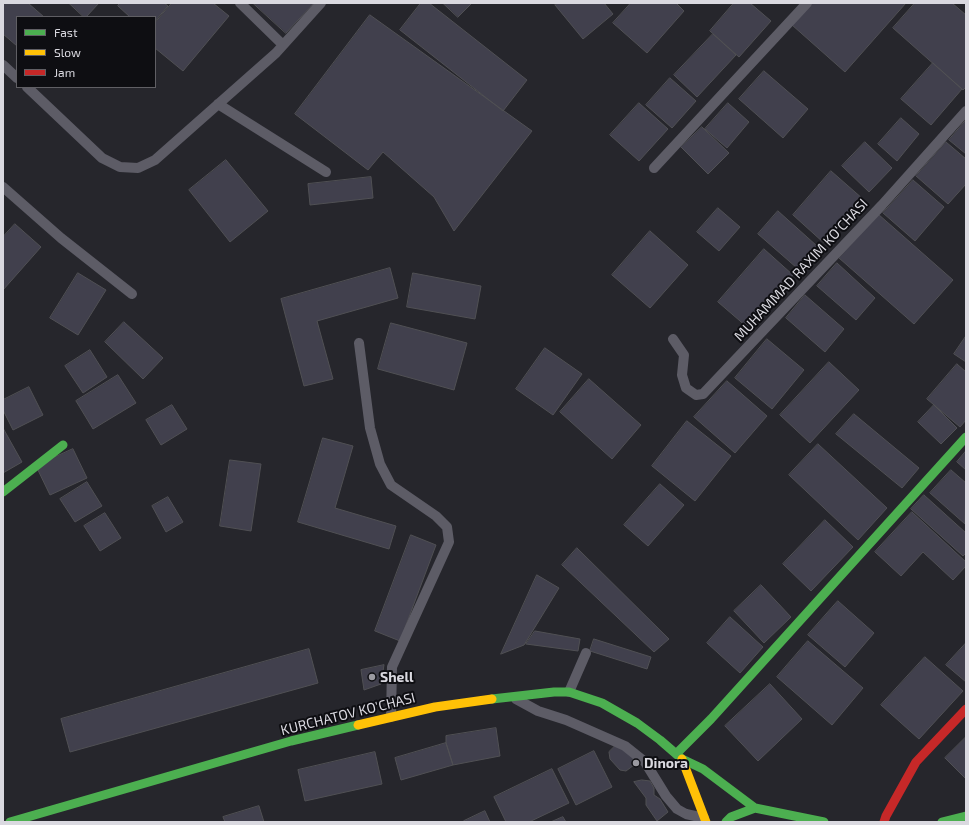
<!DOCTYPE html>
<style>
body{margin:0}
#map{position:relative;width:969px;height:825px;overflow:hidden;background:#26262c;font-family:"Exo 2",sans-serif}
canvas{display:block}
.frame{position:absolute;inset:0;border:4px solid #dad9e0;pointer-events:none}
.legend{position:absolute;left:16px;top:16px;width:140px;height:72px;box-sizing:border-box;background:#0e0e12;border:1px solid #605f64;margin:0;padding:5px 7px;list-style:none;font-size:12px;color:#dad9e0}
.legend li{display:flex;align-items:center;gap:8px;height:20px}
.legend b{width:20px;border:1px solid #605f64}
</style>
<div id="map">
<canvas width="969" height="825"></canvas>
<div class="frame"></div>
<ul class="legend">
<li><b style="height:5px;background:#4caf50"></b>Fast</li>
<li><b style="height:5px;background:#ffc107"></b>Slow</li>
<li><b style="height:5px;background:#c62828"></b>Jam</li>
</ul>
</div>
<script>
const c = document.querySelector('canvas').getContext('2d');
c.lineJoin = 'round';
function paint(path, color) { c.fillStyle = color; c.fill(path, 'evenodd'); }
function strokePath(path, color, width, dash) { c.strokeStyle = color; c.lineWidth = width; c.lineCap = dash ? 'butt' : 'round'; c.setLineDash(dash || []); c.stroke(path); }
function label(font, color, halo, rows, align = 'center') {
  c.font = font + ' "Exo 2",sans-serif'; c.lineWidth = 4; c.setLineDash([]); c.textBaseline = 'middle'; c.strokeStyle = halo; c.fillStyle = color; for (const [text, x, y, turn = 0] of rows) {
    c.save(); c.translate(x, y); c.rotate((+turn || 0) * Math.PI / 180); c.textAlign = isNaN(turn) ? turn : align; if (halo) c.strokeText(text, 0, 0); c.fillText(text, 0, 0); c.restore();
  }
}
const building = new Path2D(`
 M3,3H28L44,17H17V46L3,34Z
 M69,3H99L86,17H84Z
 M120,3H164L168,6L155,21V17H130L118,6Z
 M172,3H213L229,16L183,71L155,48V23Z
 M253,3H314L286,33Z
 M421,3H429L527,80L503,111L400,30Z
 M443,3H472L458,17Z
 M557,3H604L613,14L583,39L555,5Z
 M631,3H676L684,11L647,53L613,23Z
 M734,3H750L771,21L739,57L710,31Z
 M812,3H906L845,72L792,25Z
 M915,3H952L966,15V87L963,90L893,28Z
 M370,15L532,131L454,231L434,197L383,152L368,170L295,114Z
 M713,34L736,55L697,97L674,75Z
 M933,63L962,89L931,125L901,99Z
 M764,71L808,109L783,138L739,99Z
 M670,78L696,101L672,128L646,105Z
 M639,103L668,129L639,161L610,135Z
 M728,103L749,122L727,148L705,129Z
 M901,118L919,134L897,161L878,144Z
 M966,120V154L949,140Z
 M702,127L729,153L708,174L681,147Z
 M865,142L892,168L869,192L842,166Z
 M946,142L966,159V184L948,204L916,176Z
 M226,160L268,211L230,242L189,190Z
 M831,171L863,199L824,243L793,215Z
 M371,177L373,198L310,205L308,184Z
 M913,180L944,207L915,241L883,213Z
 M718,208L740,227L719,251L697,232Z
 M778,211L817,246L797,268L758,234Z
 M878,214L953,280L914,324L839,258Z
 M15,224L41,247L3,290V237Z
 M650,231L688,265L650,308L612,275Z
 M764,249L793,275L747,327L718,302Z
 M837,263L875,298L856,320L817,286Z
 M390,268L398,298L317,321L333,379L304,386L281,299Z
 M78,273L106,290L78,335L50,318Z
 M413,273L481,286L475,319L407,307Z
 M805,295L844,329L825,352L786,318Z
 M124,322L163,358L143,379L105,342Z
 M391,323L467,343L454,390L378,369Z
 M966,336V362L954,354Z
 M767,339L804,370L772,409L735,378Z
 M545,348L582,374L553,415L516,389Z
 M90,350L107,377L83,393L65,366Z
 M829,362L859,390L810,443L780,415Z
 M957,364L966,372V420L960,427L927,399Z
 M118,375L136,403L93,429L76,401Z
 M589,379L641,425L612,459L560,412Z
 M727,381L767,416L735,453L694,417Z
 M29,387L43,415L13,430L3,410V400Z
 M172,405L187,429L161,445L146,420Z
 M934,405L957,428L941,444L918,422Z
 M854,414L919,468L902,488L836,434Z
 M687,421L731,456L695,501L652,466Z
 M3,428L22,462L3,473Z
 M323,438L353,446L335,508L396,526L389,549L298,522Z
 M818,444L887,508L858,540L789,475Z
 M73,449L87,478L50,495L36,466Z
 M966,451V470L957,462Z
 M230,460L261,464L251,531L220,526Z
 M951,470L966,483L965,524L930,493Z
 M87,482L102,506L75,522L60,499Z
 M660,484L684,505L648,546L624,525Z
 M924,495L966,533V553L963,556L911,509Z
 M168,497L183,522L166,532L152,506Z
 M912,512L966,562V566L953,580L923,552L901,576L875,552Z
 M105,513L121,538L100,551L84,526Z
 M825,520L853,547L811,591L783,564Z
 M411,535L436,545L400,641L375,631Z
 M577,548L669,639L654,652L562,565Z
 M537,575L559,588L524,645L501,654Z
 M761,585L791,617L764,643L734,611Z
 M838,601L874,633L845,667L808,635Z
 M730,617L763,647L740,673L707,643Z
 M535,631L580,639L578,651L526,644Z
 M594,639L651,657L647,669L590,651Z
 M808,641L863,688L832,725L777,677Z
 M966,643V682L946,665Z
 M309,649L318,683L70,752L61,719Z
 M925,657L963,691L919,739L881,705Z
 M384,665L381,684L364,690L361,670Z
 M770,684L802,719L758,761L725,726Z
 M496,728L500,756L453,765L446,743V736Z
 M966,737V779L945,758Z
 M446,743L453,765L401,780L395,758Z
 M615,746H621L633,758L634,765L626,771L620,770L610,759L609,752Z
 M594,751L612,787L576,805L558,769Z
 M375,752L382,784L305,801L298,770Z
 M552,769L569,803L529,822H506L494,797Z
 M642,780L650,781L654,788V795L660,799L668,812L657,821L646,805V798L634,782Z
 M259,806L264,822H225L223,817Z
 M485,811L490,822H465L464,821Z
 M563,817L566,822H551Z`);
const lane = new Path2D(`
 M240,3L283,45
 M3,65L17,78
 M27,87L102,158L120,167L138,168L155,160L276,53L321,3
 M218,104L326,172
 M654,168L807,3
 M3,187L61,238L132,294
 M673,339L684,355L682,375L686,388L696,395L703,394L882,205L966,111
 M359,343L370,428L380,464L391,485L436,516L447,527L449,542L392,667L391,717
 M569,692L586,653
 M516,699L538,711L566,720L625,746L645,762L666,796L677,809L686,814L704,818`);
const fast = new Path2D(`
 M3,492L63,445
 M492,699L554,692H569L602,703L637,723L660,740L682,759L703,769L755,808
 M676,754L711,719L966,437
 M10,822L291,741L358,725
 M726,822L731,817L755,808L824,822
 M942,822L966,816`);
const slow = new Path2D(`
 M358,725L435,707L492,699
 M682,759L706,822`);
const jam = new Path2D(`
 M884,822L886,816L916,762L966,709`);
const markers = [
 [372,677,4,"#9b9aa1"],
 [636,763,4,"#9b9aa1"]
];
const streetNames = [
 ["MUHAMMAD RAXIM KO'CHASI",801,270,-47],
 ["KURCHATOV KO'CHASI",348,714,-14]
];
const poiNames = [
 ["Shell",380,677],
 ["Dinora",644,763]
];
paint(building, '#41404d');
strokePath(building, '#505054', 1);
strokePath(lane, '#5d5c66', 10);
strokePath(fast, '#4caf50', 9);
strokePath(slow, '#ffc107', 9);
strokePath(jam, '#c62828', 9);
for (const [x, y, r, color] of markers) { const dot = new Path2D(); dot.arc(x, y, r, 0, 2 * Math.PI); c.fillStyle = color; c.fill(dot); strokePath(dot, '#0e0e12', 1.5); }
label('14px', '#dad9e0', '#0e0e12', streetNames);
label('bold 14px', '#dad9e0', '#0e0e12', poiNames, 'left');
</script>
